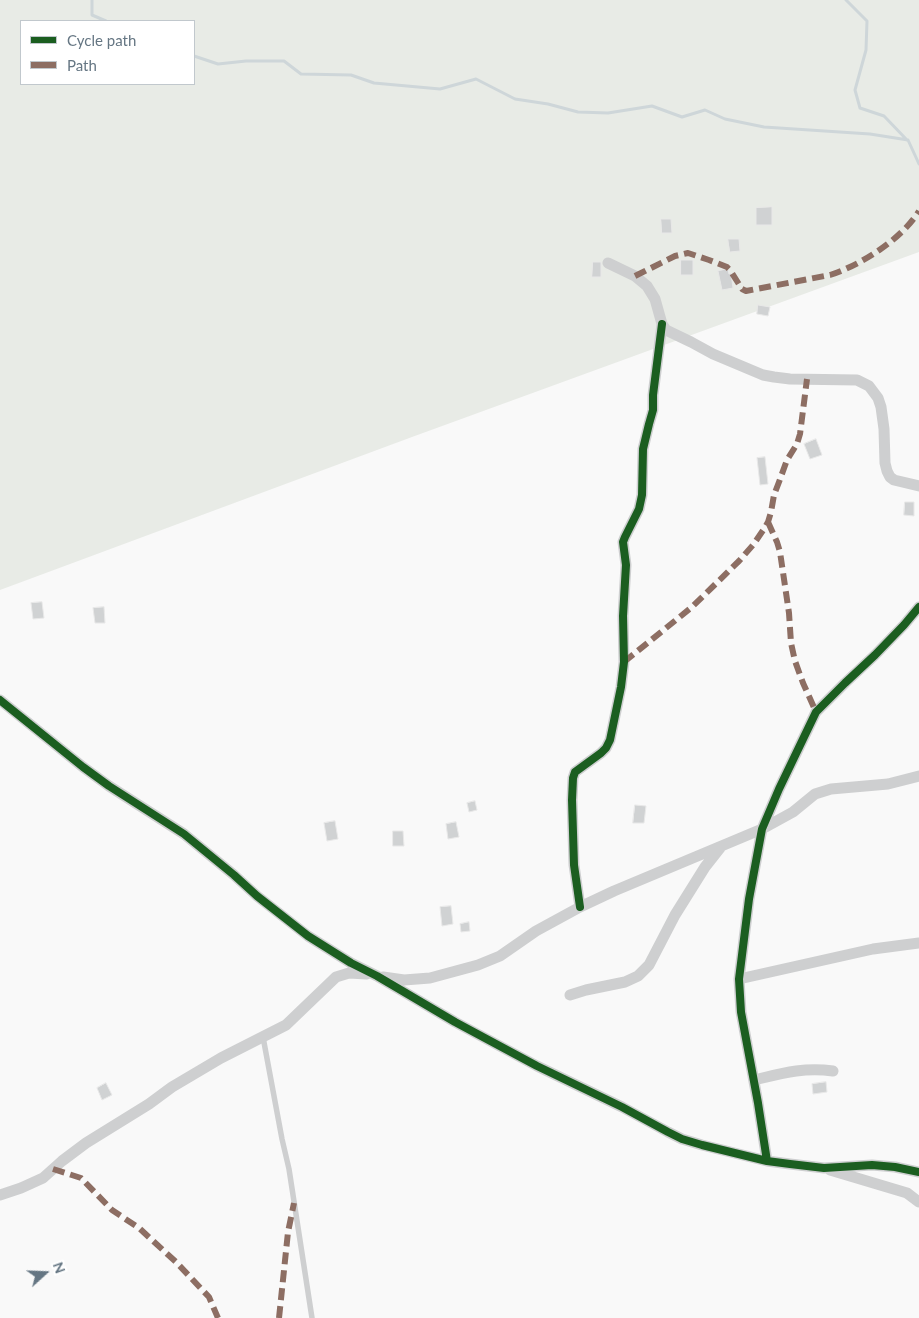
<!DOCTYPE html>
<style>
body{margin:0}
#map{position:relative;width:919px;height:1318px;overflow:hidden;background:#f9f9f9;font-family:Lato,sans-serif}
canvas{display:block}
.legend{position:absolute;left:20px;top:20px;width:175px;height:65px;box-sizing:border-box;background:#fff;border:1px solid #c1c8cd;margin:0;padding:6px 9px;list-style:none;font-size:15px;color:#657683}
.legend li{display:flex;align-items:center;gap:10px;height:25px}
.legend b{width:25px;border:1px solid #c1c8cd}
.north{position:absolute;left:20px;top:1248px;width:50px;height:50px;-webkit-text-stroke:4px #fff;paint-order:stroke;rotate:70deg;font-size:14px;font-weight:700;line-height:20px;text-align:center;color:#657683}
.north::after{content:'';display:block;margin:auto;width:18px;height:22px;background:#657683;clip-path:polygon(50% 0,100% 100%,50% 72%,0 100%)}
</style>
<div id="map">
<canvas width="919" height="1318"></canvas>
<ul class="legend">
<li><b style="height:6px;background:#1b5e20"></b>Cycle path</li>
<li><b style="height:6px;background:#8d6e63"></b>Path</li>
</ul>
<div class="north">N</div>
</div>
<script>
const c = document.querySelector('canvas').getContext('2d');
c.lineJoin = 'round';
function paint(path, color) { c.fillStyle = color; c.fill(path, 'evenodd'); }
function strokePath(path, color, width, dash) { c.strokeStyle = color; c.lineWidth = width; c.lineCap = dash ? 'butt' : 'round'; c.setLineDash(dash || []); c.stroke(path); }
const green = new Path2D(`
 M0,0H919V252L412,437L0,590ZM21,21H194V84H21Z`);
const stream = new Path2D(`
 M92,0V15L106,21
 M846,0L867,21L866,50L855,90L860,108L884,116L907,140
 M194,56L218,64L246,61H284L301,74L351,75L374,83L440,89L476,79L515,99L548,104L578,112L608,113L652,106L682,117L705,110L725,119L764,127L870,134L908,140L919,164`);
const building = new Path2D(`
 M772,207V225H756V208Z
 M661,219H671L672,233H662Z
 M728,239H739L740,251L730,252Z
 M681,260H693V275H681Z
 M593,262H601V277H592Z
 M728,269L729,274L731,273L733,288L722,290L718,271Z
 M758,305L770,307L768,316L757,314Z
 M816,439L822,455L810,459L804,444Z
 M765,457L768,484L760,485L757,458Z
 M905,502H914V516L904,515Z
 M42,602L44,618L33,619L31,603Z
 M104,607L105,623H95L93,608Z
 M475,801L477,810L469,812L467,803Z
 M635,805L646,806L644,823H633Z
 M335,821L338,839L327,841L324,823Z
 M456,822L459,837L448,839L446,824Z
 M393,831H403L404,846H393Z
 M451,906L453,924L442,926L440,907Z
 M469,922L470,931L461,932L460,924Z
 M826,1082L827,1092L813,1094L812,1084Z
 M106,1083L112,1095L102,1100L97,1088Z`);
const lane = new Path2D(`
 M263,1037L282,1139L289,1169L312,1318`);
const street = new Path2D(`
 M608,263L635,276L647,286L655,299L662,324L666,330L691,342L713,354L763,375L774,377L790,379L857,380L869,386L878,398L881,407L884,429L885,463L887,471L890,477L894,480L919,486
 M0,700L83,767L109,786L184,834L234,875L257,896L308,936L351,963L377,976L455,1022L537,1066L622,1107L668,1132L682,1139L702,1145L767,1161L790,1164L824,1168L872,1165L895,1167L919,1172
 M580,907L574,865L572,800L573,778L575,772L601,753L606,748L610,740L621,687L624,662L623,616L626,565L623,542L625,537L639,509L642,495L643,449L649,424L653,410V395L662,324
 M383,977L404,980L430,978L478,965L500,956L536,931L580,907L614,891L762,829L793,812L815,794L831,789L888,784L919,776
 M739,979L873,949L919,943
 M570,995L586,990L625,982L638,976L649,965L675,915L705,867L720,848
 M754,1080C783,1073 804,1067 833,1071
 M767,1161L758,1103L741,1012L739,979L749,899L762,829L779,789L816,712L845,683L875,655L904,625L919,607
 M830,1170L907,1193L919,1202
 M0,1195L21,1188L43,1178L62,1161L86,1143L149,1104L172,1087L221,1058L286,1025L336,977L349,973L367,974`);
const quiet = new Path2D(`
 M635,276L675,256L688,253L709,260L727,267L730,270L742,289L746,291L830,275C861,265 902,239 919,211
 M768,522L777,542L780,552L789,613L791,643L795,661L803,683L816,712
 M624,662L692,607L739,561L753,545L764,529L768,522L771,512L774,495L779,482L787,460L797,444L800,434L807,379
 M53,1169L81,1178L112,1210L139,1228L176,1262L209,1297L218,1318
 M279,1318L288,1232L294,1203`);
const cycleway = new Path2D(`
 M0,700L83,767L109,786L184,834L234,875L257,896L308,936L351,963L377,976L455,1022L537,1066L622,1107L668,1132L682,1139L702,1145L767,1161L790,1164L824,1168L872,1165L895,1167L919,1172
 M580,907L574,865L572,800L573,778L575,772L601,753L606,748L610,740L621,687L624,662L623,616L626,565L623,542L625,537L639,509L642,495L643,449L649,424L653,410V395L662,324
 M767,1161L758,1103L741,1012L739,979L749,899L762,829L779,789L816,712L845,683L875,655L904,625L919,607`);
paint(green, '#e8ebe6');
strokePath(stream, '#ced6d9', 3);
paint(building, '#d0d2d3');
strokePath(building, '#e8e8e8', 1);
strokePath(lane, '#cecfd0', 5.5);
strokePath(street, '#cecfd0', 11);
strokePath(quiet, '#8d6e63', 6, [12, 6]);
strokePath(cycleway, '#1b5e20', 8);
</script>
